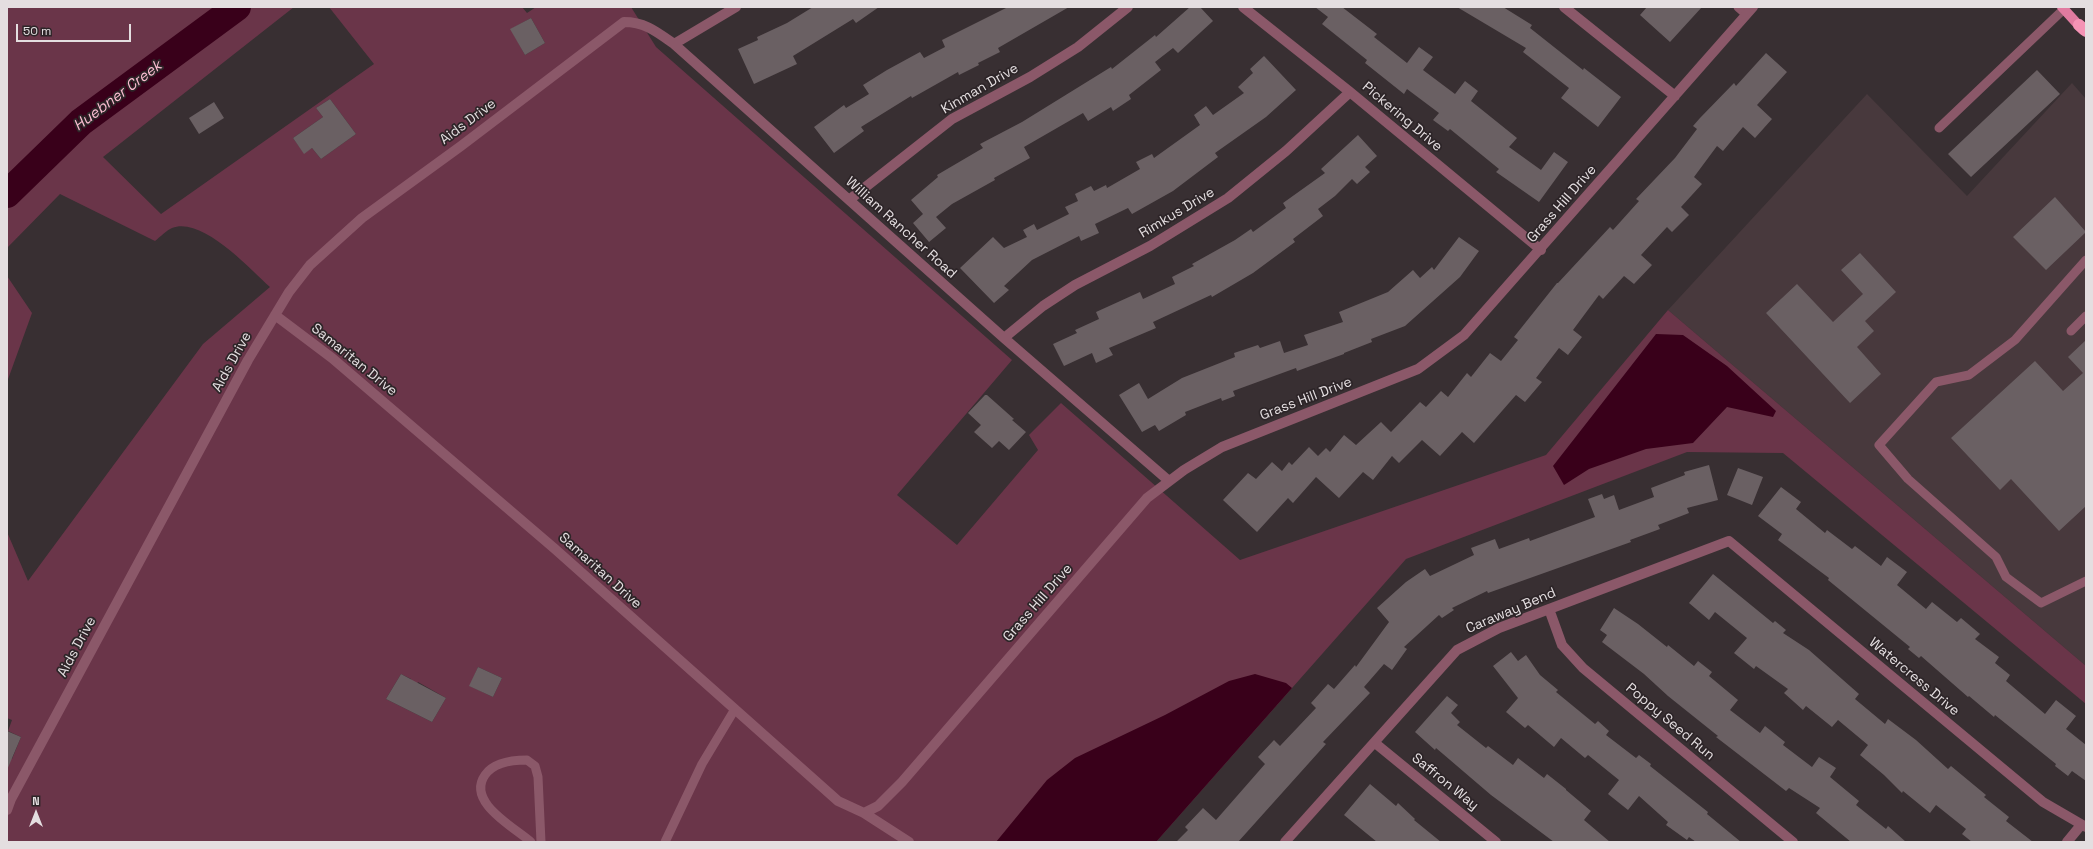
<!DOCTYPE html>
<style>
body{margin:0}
#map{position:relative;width:2093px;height:849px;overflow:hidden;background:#382f32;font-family:"Space Grotesk",sans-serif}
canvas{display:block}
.frame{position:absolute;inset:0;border:8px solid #e4dee0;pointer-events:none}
.north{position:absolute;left:16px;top:793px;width:40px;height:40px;-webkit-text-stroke:3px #2d2528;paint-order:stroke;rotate:0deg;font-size:11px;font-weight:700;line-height:16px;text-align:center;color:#e4dee0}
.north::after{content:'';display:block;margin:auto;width:14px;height:18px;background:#e4dee0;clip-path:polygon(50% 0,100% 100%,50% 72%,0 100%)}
.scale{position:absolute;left:16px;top:24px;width:115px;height:18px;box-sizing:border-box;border:2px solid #e4dee0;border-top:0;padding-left:5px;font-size:12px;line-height:14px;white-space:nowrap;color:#e4dee0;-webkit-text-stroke:3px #2d2528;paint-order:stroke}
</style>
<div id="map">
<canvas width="2093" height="849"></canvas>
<div class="frame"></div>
<div class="north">N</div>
<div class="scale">50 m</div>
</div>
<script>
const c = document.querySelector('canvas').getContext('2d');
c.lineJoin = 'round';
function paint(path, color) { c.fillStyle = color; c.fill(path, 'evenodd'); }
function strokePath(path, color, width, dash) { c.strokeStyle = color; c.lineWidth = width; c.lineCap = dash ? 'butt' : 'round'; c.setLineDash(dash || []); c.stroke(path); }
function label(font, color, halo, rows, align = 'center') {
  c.font = font + ' "Space Grotesk",sans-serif'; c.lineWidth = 3.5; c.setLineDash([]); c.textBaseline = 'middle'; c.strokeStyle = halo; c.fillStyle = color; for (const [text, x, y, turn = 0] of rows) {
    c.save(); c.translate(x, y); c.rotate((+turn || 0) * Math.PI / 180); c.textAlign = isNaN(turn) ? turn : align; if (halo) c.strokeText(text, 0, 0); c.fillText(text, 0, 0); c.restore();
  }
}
const built = new Path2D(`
 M2072,83L2086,99V666L1668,310L1867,94L1967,196Z`);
const green = new Path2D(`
 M7,7H294L103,157L161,214L374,64L329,7H522L527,13L536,7H631L656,47L1012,360L897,495L957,545L1038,450L1029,435L1061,403L1240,560L1546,455L1668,310L2086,666V704L1783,453L1687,452L1406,559L1156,842H7V757L12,759L21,737L8,731L12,720L7,718V532L28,581L203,344L270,287C250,269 202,216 172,228C167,230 160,237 155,241L60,194L7,248ZM531,18L545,43L525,55L511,29ZM330,99L356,134L321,159L312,148L304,153L293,138L323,117L316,108ZM478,667L502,678L493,697L470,686ZM401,674L411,679L414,689L418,682L446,698L432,722L386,699Z
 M7,276L32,313L7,382Z`);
const water = new Path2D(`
 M1656,334L1683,335L1727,366L1776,411L1773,417L1727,407L1693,443L1646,449L1589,469L1564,485L1553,466Z
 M1255,674L1286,683L1292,688L1156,842H996L1047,780L1075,758L1165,715L1229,681Z`);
const river = new Path2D(`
 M7,194L81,122L237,7`);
const building = new Path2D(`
 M813,7H879L856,23L853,19L793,56L797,64L754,84L738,49L758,40L757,37L787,23Z
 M1008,7H1069L998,48L1000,52L978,63L979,65L959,75L958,72L912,98L911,96L861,127L864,131L834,153L814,127L844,105L846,108L869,94L863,85L887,70L920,52L924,58L945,47L942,40Z
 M1190,7H1200L1213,21L1178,53L1173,48L1155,62L1161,70L1129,95L1131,99L1113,111L1111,107L1088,121L1083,113L1024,147L1030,158L994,178L995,180L952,204L936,217L946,228L929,242L913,223L923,214L911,200L938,177L937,175L983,148L980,144L1022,122L1111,67L1112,69L1155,35L1156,37Z
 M1315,7H1342L1377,34L1374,37L1407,63L1419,47L1433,57L1423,70L1455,94L1465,81L1478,91L1471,101L1517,138L1509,147L1541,170L1554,152L1568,162L1539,202L1496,172L1499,169L1450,129L1448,131L1433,120L1439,113L1407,89L1404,94L1365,63L1367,60L1322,24L1328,17Z
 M1457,7H1503L1532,25L1530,28L1583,70L1584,68L1621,97L1598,127L1561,98L1569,88L1523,52L1526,48Z
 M1647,7H1702L1670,42L1640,15Z
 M531,18L545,43L525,55L510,29Z
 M1766,53L1787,72L1757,105L1772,119L1755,138L1743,127L1723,151L1717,146L1694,177L1702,184L1681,207L1689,215L1672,232L1667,227L1641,255L1652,265L1634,284L1624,276L1603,299L1599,295L1573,330L1582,337L1568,355L1559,348L1536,378L1542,382L1525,402L1516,395L1474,443L1462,432L1440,456L1422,440L1399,463L1392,456L1373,480L1363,472L1339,498L1316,477L1293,503L1288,498L1257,532L1223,500L1248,473L1256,479L1272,462L1282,471L1289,462L1292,465L1309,447L1318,456L1326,448L1330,452L1344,435L1356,445L1381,422L1391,432L1420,402L1426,407L1441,391L1448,397L1467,373L1471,377L1490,353L1501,361L1518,340L1514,337L1557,283H1558L1610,227L1613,230L1639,201L1636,199L1675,158L1697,129L1693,126L1700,118L1734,83L1736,86Z
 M1264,56L1296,90L1266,117L1215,153L1218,157L1173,191L1132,214L1128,208L1095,224L1099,233L1081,241L1079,236L1032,260L1004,286L1009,290L994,303L960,268L993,237L1004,248L1027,237L1023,230L1034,224L1037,230L1069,214L1065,207L1078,201L1075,194L1091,186L1094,191L1106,185L1107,188L1140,169L1136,162L1152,154L1154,158L1200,125L1194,115L1206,106L1213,115L1244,93L1238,87L1253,73L1250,69Z
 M2037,70L2060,94L1971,177L1948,154Z
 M330,99L356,134L321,159L312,148L304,154L293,138L323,117L316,108Z
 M214,102L224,118L199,134L189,118Z
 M1358,135L1377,156L1365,167L1370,172L1357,184L1352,179L1335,196L1318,209L1323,216L1293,239L1295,242L1253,273L1212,297L1211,295L1153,322L1156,328L1109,348L1113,355L1096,363L1092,353L1064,366L1053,344L1077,333L1075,330L1099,319L1096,312L1140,292L1143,299L1175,284L1172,277L1194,266L1192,264L1235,240L1251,229L1253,232L1286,208L1283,203L1325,173L1321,169Z
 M2055,197L2086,232L2046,270L2013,237Z
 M1459,237L1479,251L1460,277L1405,326L1371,339L1372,342L1344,353V354L1297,371L1296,368L1233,391L1235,396L1222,401L1221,398L1185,412L1186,415L1159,431L1155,425L1142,432L1119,395L1139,383L1148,399L1182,378L1235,357L1234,353L1258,345L1260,348L1280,341L1284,353L1308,345L1304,335L1343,322L1339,312L1388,292L1413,270L1420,278L1432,267L1434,270Z
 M1860,253L1896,292L1865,321L1874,331L1857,347L1881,374L1850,403L1766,313L1797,284L1833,322L1863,294L1841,270Z
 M2086,340V506L2059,531L2011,479L2000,490L1951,438L2035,361L2063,391L2083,373L2068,357Z
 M985,395H987L1014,419L1012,420L1026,432L1009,450L999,441L992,448L974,432L981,425L968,413Z
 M1709,465L1718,500L1687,508L1689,513L1658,525L1660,529L1630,540L1631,542L1488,593L1487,591L1452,608L1454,610L1442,618L1439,615L1404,647L1407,649L1392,670L1384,664L1364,687L1370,693L1323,742L1326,744L1238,842H1176L1188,830L1185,827L1203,808L1216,820L1265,764L1258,757L1274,740L1280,746L1316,708L1311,703L1328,684L1334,689L1355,665L1356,667L1389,622L1377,608L1406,582L1425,569L1430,576L1474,555L1471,548L1495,539L1499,549L1529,538L1530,541L1595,517L1588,499L1602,494L1604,499L1614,495L1619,510L1654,497L1651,488L1685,475L1684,472Z
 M1738,468L1763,477L1752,505L1727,495Z
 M1781,487L1801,502L1796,509L1825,533L1827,530L1852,549L1855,546L1881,566L1887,557L1907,572L1897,585L1926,609L1932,602L1957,622L1961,618L1980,634L1975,639L1999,657L1995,663L2010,675L2006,681L2045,714L2056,700L2076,716L2066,729L2086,745V781L2072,771L2068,776L2055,766L2056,764L1995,715L1994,717L1969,696L1968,697L1921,656L1919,658L1908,649L1910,647L1828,580L1829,578L1778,540L1782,534L1758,516Z
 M1713,574L1773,623L1775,621L1786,630L1783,633L1809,650L1859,694L1855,699L1885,724L1888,719L1916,740L1948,769L1951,766L1986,795L1984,797L2009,817L2006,821L2033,842H1972L1962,834L1966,829L1936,805L1930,813L1903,791L1902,793L1884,775L1860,755L1868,745L1838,720L1832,727L1806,706L1803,710L1784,693L1788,689L1756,666L1754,669L1734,653L1747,638L1715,612L1709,620L1689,603Z
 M1614,608L1638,624L1667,647L1668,645L1694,666L1698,661L1712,672L1709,676L1738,700L1730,710L1760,733L1765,726L1785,742L1783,745L1812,767L1819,757L1836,768L1830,777L1859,801L1856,805L1886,829L1888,826L1906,842H1851L1816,813L1820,808L1789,788L1786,791L1716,737L1718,736L1668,696L1644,674L1602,642L1607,635L1600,630Z
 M1511,652L1518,661L1526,655L1540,675L1558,690L1556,692L1595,724L1598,721L1609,731L1606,735L1636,758L1639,755L1651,764L1650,766L1708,812L1707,814L1741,842H1696L1689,837L1687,840L1666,825L1668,822L1639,796L1628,810L1608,794L1619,780L1588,755L1585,758L1561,738L1554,747L1528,725L1525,728L1506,712L1518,698L1493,666Z
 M478,667L502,678L493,697L469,686Z
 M401,674L446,698L432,722L386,699Z
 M1447,696L1458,705L1451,713L1460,722L1457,725L1486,748L1488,746L1513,765L1518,758L1544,778L1547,774L1566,789V790L1591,811L1584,820L1610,842H1554L1491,795L1436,748L1435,750L1415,732Z
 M7,731L21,737L7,770Z
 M1370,784L1396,806L1398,803L1415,819L1414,820L1441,842H1377L1344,815Z`);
const lane = new Path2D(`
 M1738,7L1746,14
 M1939,128L2064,9
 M2086,260L2015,340L1969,375L1936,382L1879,445L1908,479L1996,557L2006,577L2041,603L2086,581
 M2071,331L2086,316
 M531,842C514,827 466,802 485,775C494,762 512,760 527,760L535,766L538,777L541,842
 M665,842L702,764L735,709`);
const street = new Path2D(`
 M1243,7L1350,92L1541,250
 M1564,7L1675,96
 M674,44L736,7
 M849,200L952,119L1030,77L1078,47L1128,7
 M275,315L332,358L555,549L838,801L864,813L909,842
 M1004,338L1043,306L1075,285L1150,246L1228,198L1286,151L1350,92
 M1549,609L1562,645L1583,668L1793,842
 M1375,743L1496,842
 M7,810L11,799L248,360L289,292L310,265L362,218L461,146L624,22C645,22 657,32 674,44L1004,338L1169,481
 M864,813L878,806L902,782L1147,498L1184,470L1222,447L1418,369L1464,335L1753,7
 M1285,842L1457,650L1499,628L1729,541L2043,802L2086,827
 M2067,842L2081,825`);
const primary = new Path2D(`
 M2062,7L2083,30`);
const highway = new Path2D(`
 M2079,25L2086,31`);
const streetNames = [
 ["Kinman Drive",980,89,-30],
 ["Pickering Drive",1402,117,40],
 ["Aids Drive",468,122,-37],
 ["Grass Hill Drive",1562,204,-49],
 ["Rimkus Drive",1177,213,-31],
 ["William Rancher Road",901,228,42],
 ["Samaritan Drive",354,360,39],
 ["Aids Drive",232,362,-61],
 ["Grass Hill Drive",1306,399,-21],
 ["Samaritan Drive",600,571,42],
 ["Grass Hill Drive",1038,603,-49],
 ["Caraway Bend",1511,611,-23],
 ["Aids Drive",77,647,-62],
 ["Watercress Drive",1914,677,40],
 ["Poppy Seed Run",1670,722,40],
 ["Saffron Way",1445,782,39]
];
const waterNames = [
 ["Huebner Creek",118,96,-37]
];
paint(built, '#48393d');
paint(green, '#6a3549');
paint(water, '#39001a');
strokePath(river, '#39001a', 28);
paint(building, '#6a6063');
strokePath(lane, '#8b5869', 9);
strokePath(street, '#8b5869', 10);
strokePath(primary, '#e17ba0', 10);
strokePath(highway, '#f593b5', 12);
label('14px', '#e4dee0', '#2d2528', streetNames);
label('italic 15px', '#fcbed2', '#2d2528', waterNames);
</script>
